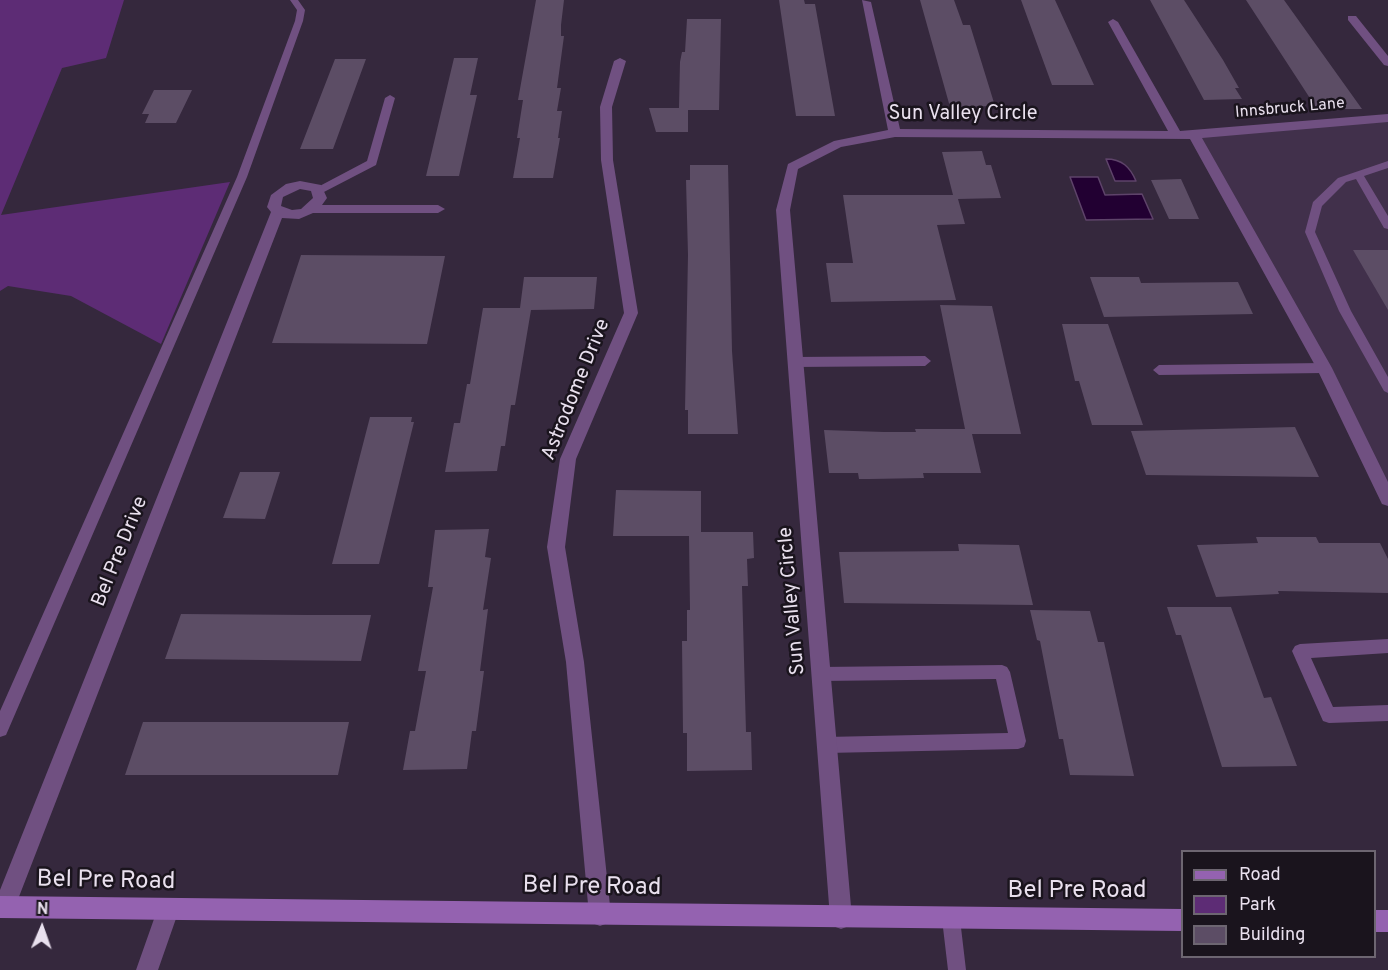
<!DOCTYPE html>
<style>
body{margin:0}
#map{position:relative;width:1388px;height:970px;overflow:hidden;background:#35283d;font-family:Overpass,sans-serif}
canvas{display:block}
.legend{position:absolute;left:1181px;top:850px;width:195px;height:108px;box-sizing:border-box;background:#1a141d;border:2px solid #6d6671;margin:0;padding:8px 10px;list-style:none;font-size:18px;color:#e9e0ee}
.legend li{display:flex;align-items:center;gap:12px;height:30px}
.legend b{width:30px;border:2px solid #6d6671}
.north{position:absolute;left:12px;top:898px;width:60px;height:60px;-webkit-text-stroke:4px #1a141d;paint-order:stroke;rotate:2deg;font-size:16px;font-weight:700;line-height:24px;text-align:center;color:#e9e0ee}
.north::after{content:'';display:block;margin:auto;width:21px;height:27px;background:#e9e0ee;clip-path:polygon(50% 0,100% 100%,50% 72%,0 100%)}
</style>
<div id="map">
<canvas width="1388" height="970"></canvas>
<ul class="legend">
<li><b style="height:8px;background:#9462b0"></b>Road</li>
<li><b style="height:16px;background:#5d2c75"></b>Park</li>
<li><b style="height:16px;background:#5c4d65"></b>Building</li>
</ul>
<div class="north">N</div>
</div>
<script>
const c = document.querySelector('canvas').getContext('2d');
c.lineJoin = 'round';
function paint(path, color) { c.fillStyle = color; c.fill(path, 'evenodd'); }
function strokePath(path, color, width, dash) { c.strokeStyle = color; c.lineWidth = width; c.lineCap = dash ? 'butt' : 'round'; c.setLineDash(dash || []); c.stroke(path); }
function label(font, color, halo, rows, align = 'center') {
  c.font = font + ' Overpass,sans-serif'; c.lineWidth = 5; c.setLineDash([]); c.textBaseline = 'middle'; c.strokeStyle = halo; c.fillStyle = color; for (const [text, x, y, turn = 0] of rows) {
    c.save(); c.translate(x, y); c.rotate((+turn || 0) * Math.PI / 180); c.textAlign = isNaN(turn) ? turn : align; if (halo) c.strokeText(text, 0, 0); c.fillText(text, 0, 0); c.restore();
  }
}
const built = new Path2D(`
 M1388,118V499L1194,135Z`);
const green = new Path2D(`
 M0,0H124L106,58L62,68L1,215L230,182L161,344L71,296L8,286L0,291Z`);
const water = new Path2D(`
 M1106,159C1122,159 1130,167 1136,181H1115Z
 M1070,177H1098L1105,195L1142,194L1153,219L1086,220Z`);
const building = new Path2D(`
 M536,0H564L561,25V36H564L557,88H561L557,111H562L558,138H560L553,178H513L520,138H517L523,100H518Z
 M779,0H804L805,4H815L835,116H796Z
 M920,0H954L963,25H970L995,106L950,107Z
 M1021,0H1055L1094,85H1052Z
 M1150,0H1184L1223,60L1239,88H1235L1242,99L1204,100Z
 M1246,0H1284L1362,109H1317Z
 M687,19H721L719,110H688V132H656L649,108H679L680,62L682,52H685Z
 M454,58H478L470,95H477L459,176H426Z
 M335,59H366L333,149H300Z
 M154,90H192L176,123H145L149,114H142Z
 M982,151L986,165H991L1001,198L958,199L965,224L937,225L956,300L831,302L826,263H853L843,195H953L942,152Z
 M690,165H728L732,351L738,434H688V410H685L688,255L686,180H690Z
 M1181,179L1186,190L1199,219H1169L1151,180Z
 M1353,250H1388V310Z
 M301,255L445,256L427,344L272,343Z
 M524,277H597L594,309L531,310L515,405H511L505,446H501L497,471L445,472L454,423H460L467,384H470L483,308H520Z
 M1090,277H1139L1141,283L1238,282L1253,314L1104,317Z
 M940,305L992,306L1021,434H972L981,473H923L924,478L870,479H859L858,473H829L824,430L884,432H916L915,429H965Z
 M1062,324H1108L1143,425H1092L1079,381H1075Z
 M370,417H412L411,422H414L379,564H332Z
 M1295,427L1319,477L1146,475L1131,431Z
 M240,472H280L265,519L223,518Z
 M616,490L701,491V532H753L754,558L747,559L748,586H742L746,732H751L752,770L687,771V733H683L682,641H687V610H690L689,536H613Z
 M489,529L485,557L491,558L483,610L488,609L480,671H484L476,731H472L467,769L403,770L410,731H415L426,671H418L433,587H428L435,530Z
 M1256,537H1316L1319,543H1380L1388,559V593L1278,591L1279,594L1216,597L1197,545L1258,543Z
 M958,544L1019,545L1033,605L844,603L839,552L959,551Z
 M1167,607H1231L1264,698L1271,697L1297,766L1222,767L1181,635H1176Z
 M1030,610L1090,611L1098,642H1104L1134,776L1070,775L1063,739H1059L1040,641L1037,640Z
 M181,614L309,615H371L361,661L165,659Z
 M143,722H349L338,775H125Z`);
const service = new Path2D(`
 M290,0H298L305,10L303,21L247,177L6,735L0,737V711L237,177L295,21L297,10Z
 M390,95L395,98L376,165L322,193H314V189L367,161L385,98Z
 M1388,161V168L1364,176L1388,216V229L1384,228L1356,179L1346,182L1322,206L1315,232L1351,311L1388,377V393L1384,391L1339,311L1305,232L1313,202L1338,178Z
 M925,356L931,361L925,366L794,367L788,362L794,357Z
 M1324,363L1330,368L1324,373L1159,375L1153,370L1159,365Z
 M1388,639V653L1311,658L1333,707L1388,705V721L1329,723L1323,721L1292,651L1295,646L1300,644Z
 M1002,665L1007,667L1010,672L1026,741L1024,747L1018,749L826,753L820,751L818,745L820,739L826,737L1008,733L996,679L820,681L815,679L812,674L815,669L820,667Z
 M951,910L957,913L960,919L966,970H948L942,919L945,913Z`);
const minor = new Path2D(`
 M862,0L871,2L900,129L1168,131L1108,22L1113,19L1118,22L1180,131L1388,114V122L1202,138L1332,368L1388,482V506L1382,504L1317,369L1190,139L895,137L841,147L798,169L790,210L852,918L849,926L841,929L833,926L830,918L776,210L788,164L834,141L888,130Z
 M1348,16H1356L1388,56V66L1384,65L1348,20Z
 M620,58L626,61L612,107L613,160L638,313L576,459L565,547L584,662L611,915L608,923L600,926L592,923L589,915L566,662L547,547L560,459L624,313L601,160L600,107L614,61Z
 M300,181L321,185L327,198L322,205H438L445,209L438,213H313L299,219L282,218L15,907L12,915L4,918L0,916V890L271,212L267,207L271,195L286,184ZM300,189L311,191L313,198L301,209L292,210L281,206L283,197Z
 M168,899L176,902L179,910L158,970H136L160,902Z`);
const secondary = new Path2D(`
 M0,896L1182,909V931L0,918Z
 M1374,910H1388V932H1374Z`);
const farStreetnames = [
 ["Innsbruck Lane",1290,109,-5]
];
const streetNames = [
 ["Sun Valley Circle",963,115],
 ["Astrodome Drive",577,390,-68],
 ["Bel Pre Drive",121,552,-68],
 ["Sun Valley Circle",793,601,-95]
];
const nearStreetnames = [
 ["Bel Pre Road",106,882,1],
 ["Bel Pre Road",592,888,1],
 ["Bel Pre Road",1077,892]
];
paint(built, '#41304b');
paint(green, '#5d2c75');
paint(water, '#220032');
strokePath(water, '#5e436a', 1.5);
paint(building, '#5c4d65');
paint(service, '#705081');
paint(minor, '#705081');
paint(secondary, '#9462b0');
label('16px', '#e9e0ee', '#1a141d', farStreetnames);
label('20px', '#e9e0ee', '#1a141d', streetNames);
label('24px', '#e9e0ee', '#1a141d', nearStreetnames);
</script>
